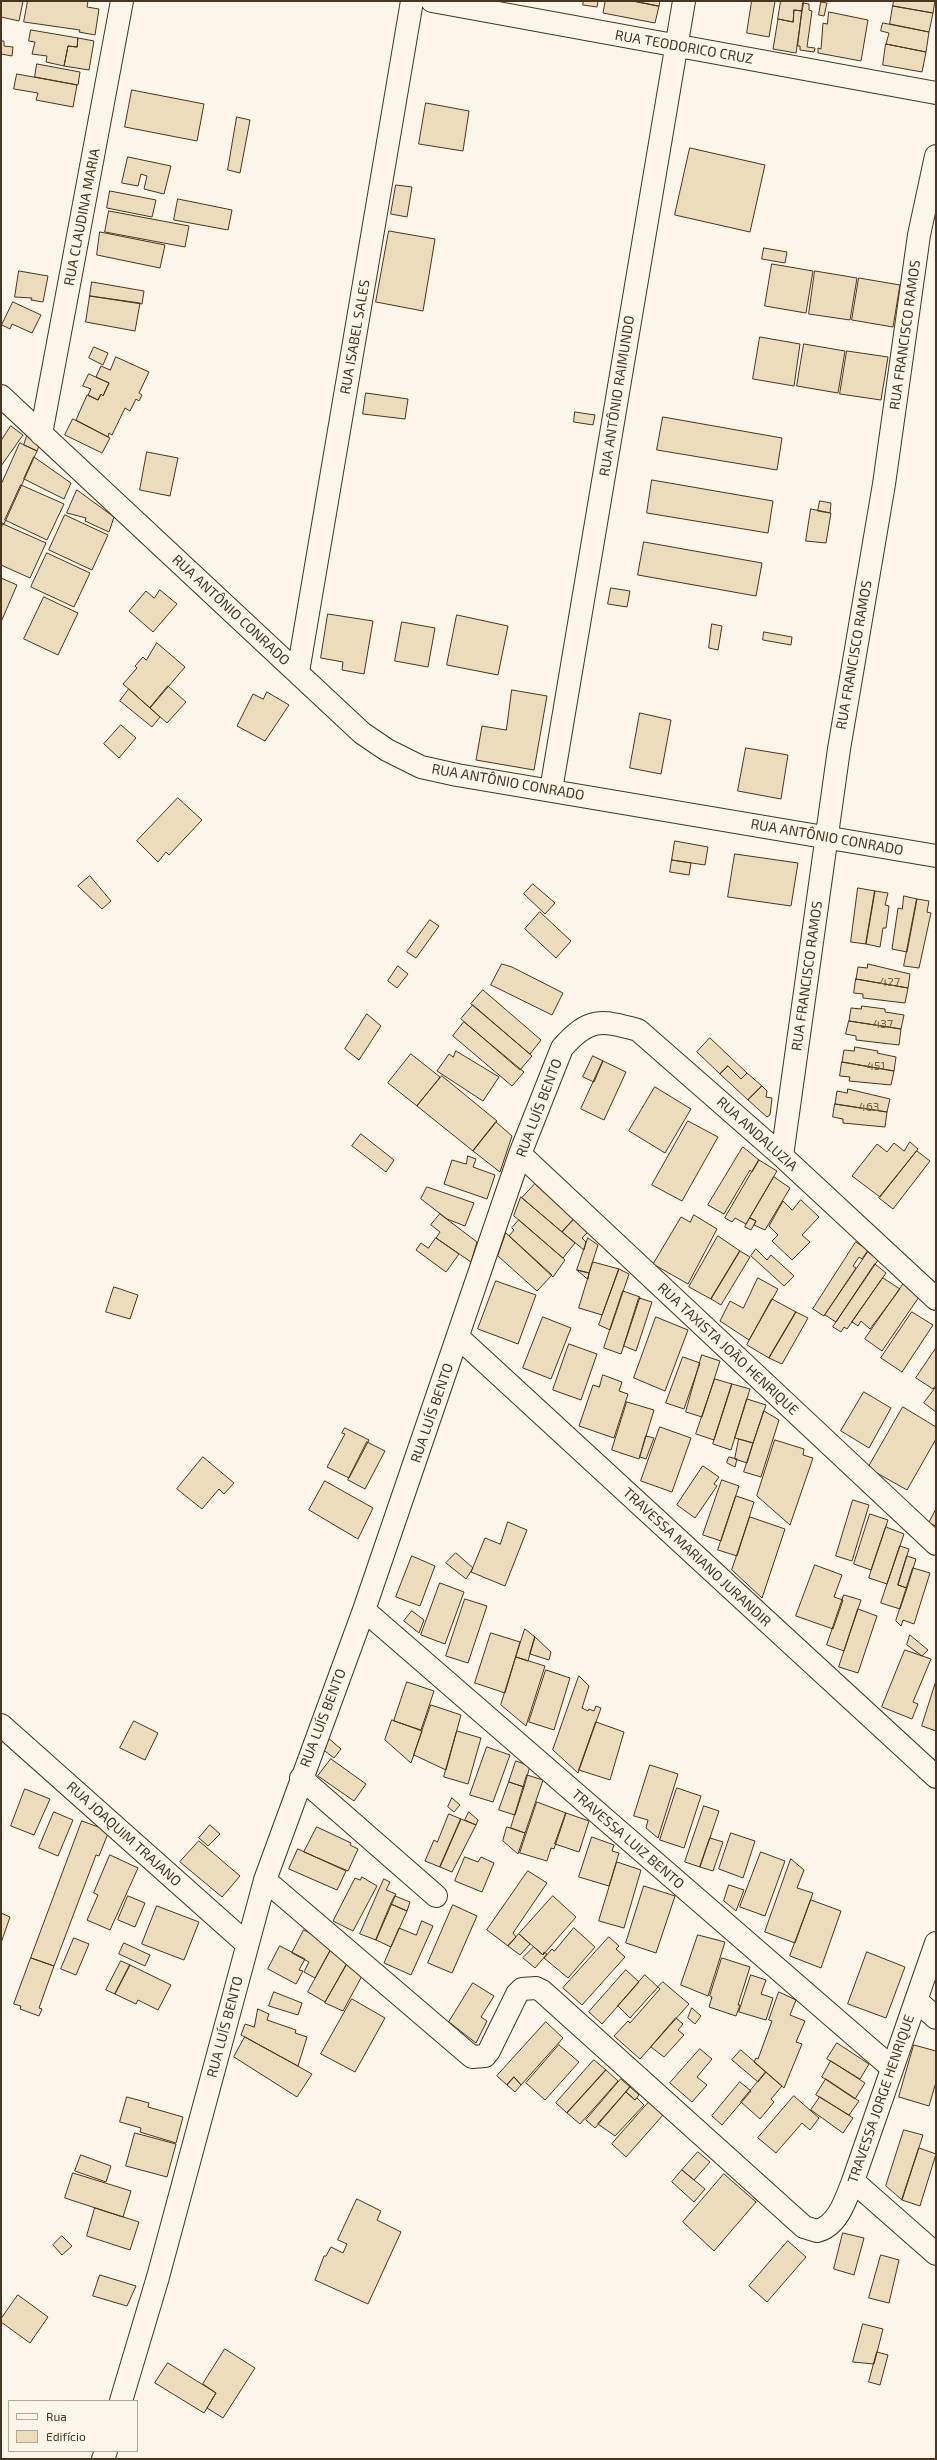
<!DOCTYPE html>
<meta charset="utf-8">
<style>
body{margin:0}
#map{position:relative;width:937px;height:2460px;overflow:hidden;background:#fbf6e9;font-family:"Exo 2",sans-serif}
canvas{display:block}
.frame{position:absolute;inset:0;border:2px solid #4a3520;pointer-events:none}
.legend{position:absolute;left:8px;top:2400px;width:130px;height:52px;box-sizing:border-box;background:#fbf6e9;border:1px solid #b4a999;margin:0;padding:5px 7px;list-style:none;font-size:12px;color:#4a3520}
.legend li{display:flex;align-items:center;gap:8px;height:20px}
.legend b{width:20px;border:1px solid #b4a999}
</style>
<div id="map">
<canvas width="937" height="2460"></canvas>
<div class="frame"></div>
<ul class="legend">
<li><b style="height:5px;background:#fbf6e9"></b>Rua</li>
<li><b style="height:11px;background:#ecdcbc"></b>Edifício</li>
</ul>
</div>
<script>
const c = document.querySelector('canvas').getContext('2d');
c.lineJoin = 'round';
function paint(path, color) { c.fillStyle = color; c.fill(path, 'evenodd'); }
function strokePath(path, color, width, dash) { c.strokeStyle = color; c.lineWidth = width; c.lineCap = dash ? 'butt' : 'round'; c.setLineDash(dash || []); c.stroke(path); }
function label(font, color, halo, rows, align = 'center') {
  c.font = font + ' "Exo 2",sans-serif'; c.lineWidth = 3; c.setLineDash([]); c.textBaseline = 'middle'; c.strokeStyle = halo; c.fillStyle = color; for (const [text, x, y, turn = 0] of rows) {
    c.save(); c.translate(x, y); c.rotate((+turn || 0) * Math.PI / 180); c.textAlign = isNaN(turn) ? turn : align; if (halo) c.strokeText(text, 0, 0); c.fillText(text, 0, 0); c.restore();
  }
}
const building = new Path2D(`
 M1,1H23L19,21L1,17Z
 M28,1H88L87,7L99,9L95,35L79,32L80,30L24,22Z
 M584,1H598L597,7L583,5Z
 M600,1H633L659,6L655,23L603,13L605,2Z
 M633,1H660L659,6Z
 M752,1H775L769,37L747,33Z
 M781,1H804L802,11L794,10L793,22L778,19Z
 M894,1H935L933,13L893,6Z
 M821,2L827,3L824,16L819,15Z
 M803,3L809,4V10L812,11L807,47L815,48L814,52L800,50V46H798Z
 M893,6L933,13L929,32L890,24Z
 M794,10L802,11L796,53L773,49L778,19L793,22Z
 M829,12L868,20L861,61L818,53V48L821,49L823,23L827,24Z
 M883,23L929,32L926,52L886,44L889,33L881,31Z
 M31,30L78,38L77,47L68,46L64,66L46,62L47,56L32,54L35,42L29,41Z
 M78,38L94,41L89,70L64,66L68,46L77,47Z
 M1,41H4V46L13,47L12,56L1,54Z
 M886,44L926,52L922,72L883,65Z
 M37,64L80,72L78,85L35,77Z
 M17,74L77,85L73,107L36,100L38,93L14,89Z
 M132,90L204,104L197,141L125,127Z
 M426,103L469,111L463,151L419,144Z
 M237,117L250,120L240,173L228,170Z
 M690,148L765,165L750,232L675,215Z
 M128,157L171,166L164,194L144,189L147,176L141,174L138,186L122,183Z
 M396,185L412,187L407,217L391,214Z
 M110,191L156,200L152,217L107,208Z
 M178,199L232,210L228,230L174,220Z
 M109,211L189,226L185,247L105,232Z
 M389,231L435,239L423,311L376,302Z
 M100,232L165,245L160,268L97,255Z
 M764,248L787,252L785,263L762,259Z
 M772,264L813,271L806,313L765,306Z
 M19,271L48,276L43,302L31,300L32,298L15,297Z
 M815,271L857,278L850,320L809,314Z
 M859,278L900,285L893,327L852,320Z
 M92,282L144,291L142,304L90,296Z
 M90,296L140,303L135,331L86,322Z
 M13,302L41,315L32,333L12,324L10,329L2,325Z
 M760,337L800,344L794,386L753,379Z
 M804,344L845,351L838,393L797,386Z
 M94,347L108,353L103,365L89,358Z
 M847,351L888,357L881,400L840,394Z
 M116,357L149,372L139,393L142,395L139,401L136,399L130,411L125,408L112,435L109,433L108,437L76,420L87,395L98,400L101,394L103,396L109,383L96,377L101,366L110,370Z
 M89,374L109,383L103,396L101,394L98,400L88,395L91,389L83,386Z
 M366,393L408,399L405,419L363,414Z
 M575,412L595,415L593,425L574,422Z
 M663,417L782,438L777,470L657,450Z
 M73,419L110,438L102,453L65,435Z
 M11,426L23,435L1,466V441Z
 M27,436L39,446L37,451L24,445Z
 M20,443L37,451L4,524L1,522V485Z
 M147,452L178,458L170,496L140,490Z
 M34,457L71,483L64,499L24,479Z
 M652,480L773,501L768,533L647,513Z
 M21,485L64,504L47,540L5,520Z
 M77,490L114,517L109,532L85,521L86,518L67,513Z
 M820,501L831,503L830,513L818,511Z
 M811,509L831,513L826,543L806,541Z
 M65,515L108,535L92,570L49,550Z
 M3,524L46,543L30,578L1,565V529Z
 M644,542L762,563L756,596L638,575Z
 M47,553L90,573L74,607L31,587Z
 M1,578L17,585L1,622Z
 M611,588L630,591L627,607L608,604Z
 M160,590L177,604L153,632L129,611L146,591L154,598Z
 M44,597L78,613L58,655L24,639Z
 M328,614L373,621L364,674L342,670L343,662L321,658Z
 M457,615L508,626L498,675L447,665Z
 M402,622L435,628L428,667L395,661Z
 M712,624L722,626L718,650L709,648Z
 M764,632L792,637L791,645L763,640Z
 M157,643L185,667L150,708L123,684L137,668L135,666L143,657L146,660Z
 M168,686L186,702L167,723L150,708Z
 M129,689L160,717L152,727L120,701Z
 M512,690L547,696L534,770L476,760L482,726L506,730Z
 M267,692L289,705L265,741L237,726L253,694L263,699Z
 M640,713L671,720L661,774L630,768Z
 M121,725L136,738L119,758L104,744Z
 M746,748L788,755L781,799L738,791Z
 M178,798L202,820L169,855L166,852L158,862L137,841Z
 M675,841L708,847L705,865L672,860Z
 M735,854L798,863L791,906L728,897Z
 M672,860L691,863L689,875L670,872Z
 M90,876L111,901L102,909L78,886Z
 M533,884L555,903L545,914L524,894Z
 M858,888L875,891L866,944L851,942Z
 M875,891L888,893L885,905L889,906L886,928H883L880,947L866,944Z
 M904,896L917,899L907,952L892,949L898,908L902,909Z
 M917,899L929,901L927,912L931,913L919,968L904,966Z
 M540,912L571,941L556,958L525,929Z
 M430,920L439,926L416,958L407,952Z
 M502,964L512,967L563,993L552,1015L491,985Z
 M868,964L910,974L908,988L856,979L858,967L867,968Z
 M398,966L408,974L397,988L388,981Z
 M856,979L908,988L905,1003L863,998V994L854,993Z
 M483,990L541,1040L530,1054L471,1004Z
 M473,1005L532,1056L520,1070L461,1019Z
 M862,1006L885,1009V1012L904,1015L901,1029L849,1021L851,1008L861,1009Z
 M367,1014L381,1026L359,1060L345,1049Z
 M849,1021L901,1029L899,1045L856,1040V1036L846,1034Z
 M464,1022L524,1072L512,1086L453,1036Z
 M710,1038L747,1073L741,1079L728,1066L720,1074L697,1052Z
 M855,1047L878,1051L877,1053L896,1057L894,1071L842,1062L844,1050L854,1051Z
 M456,1051L499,1077L483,1101L437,1071L449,1054L453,1057Z
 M411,1054L440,1077L417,1106L388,1083Z
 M593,1056L603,1061L594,1082L583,1077Z
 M603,1061L626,1072L604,1120L581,1109Z
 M842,1062L894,1071L891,1085L849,1081L850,1077L840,1076Z
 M728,1066L741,1079L747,1073L762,1086L748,1100L720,1074Z
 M442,1076L497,1121L473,1151L417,1106Z
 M762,1086L767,1091L766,1097L772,1098L770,1115L767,1117L748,1100Z
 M655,1087L691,1109L665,1153L629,1131Z
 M848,1089L890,1099L887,1112L835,1104L837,1091L847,1093Z
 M835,1104L887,1112L885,1127L843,1123V1119L833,1117Z
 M688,1121L718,1137L682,1201L652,1185Z
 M496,1122L512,1136L500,1172L473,1151Z
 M361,1134L394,1160L386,1172L352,1146Z
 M910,1142L918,1149L880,1197L852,1176L877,1144L887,1152L894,1143L904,1151Z
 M743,1147L759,1160L752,1172L750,1170L724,1214L708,1205Z
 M917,1151L930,1161L893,1209L879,1198Z
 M468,1156L476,1159L473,1167L495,1175L487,1199L444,1184L452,1160L466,1164Z
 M759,1160L777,1171L746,1224L735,1218L732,1222L725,1218Z
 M774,1177L790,1188L765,1230L754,1225L756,1221L750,1218Z
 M535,1184L574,1219L562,1232L522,1198Z
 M427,1187L474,1203L465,1226L447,1219L421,1199Z
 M521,1197L575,1243L563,1258L514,1216Z
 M801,1200L819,1217L802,1235L810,1242L792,1260L772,1241L778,1235L769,1226L783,1201L792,1210Z
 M440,1214L477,1242L471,1262L436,1238L440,1232L431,1225Z
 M694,1215L717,1229L688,1284L653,1264L681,1217L690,1222Z
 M750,1218L756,1221L751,1230L745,1227Z
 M574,1219L588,1232L582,1238L586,1242L584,1250L562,1232Z
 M519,1220L565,1260L553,1277L509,1236L514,1230L512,1228Z
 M506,1233L552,1275L537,1291L498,1256Z
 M718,1236L740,1251L711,1299L689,1287Z
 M436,1238L459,1254L446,1272L416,1250L421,1243L428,1248Z
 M588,1238L598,1245L589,1273L577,1270Z
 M856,1242L868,1250L862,1259L859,1257L853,1266L856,1268L824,1316L813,1309Z
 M756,1249L767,1260L771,1255L794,1276L784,1286L751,1256Z
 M740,1251L750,1257L721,1305L711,1299Z
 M868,1252L878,1260L836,1322L825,1315Z
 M593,1262L619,1269L602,1315L579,1308Z
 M875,1264L886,1273L847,1329L844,1327L841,1332L833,1327Z
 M619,1269L629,1274L610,1330L599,1325Z
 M577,1270L589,1273L588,1279Z
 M758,1278L778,1289L749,1340L720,1321L730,1301L743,1308Z
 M883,1278L900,1289L870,1329L861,1321L858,1326L852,1322Z
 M496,1281L536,1295L518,1344L478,1329Z
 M904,1283L919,1297L882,1351L865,1339Z
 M114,1287L138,1295L130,1319L106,1312Z
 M623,1291L640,1297L621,1354L604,1348Z
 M639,1298L652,1302L636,1351L624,1346Z
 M772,1299L796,1312L769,1358L747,1345Z
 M796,1312L808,1318L782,1364L769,1358Z
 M912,1312L933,1325L902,1372L881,1358Z
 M543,1317L571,1328L551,1379L523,1368Z
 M656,1317L688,1330L665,1391L634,1378Z
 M569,1344L597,1354L581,1400L553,1390Z
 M936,1348V1385L933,1389L916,1378Z
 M702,1355L720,1361L702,1417L686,1412Z
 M683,1357L700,1363L684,1409L666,1403Z
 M603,1375L622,1382L619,1391L628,1394L614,1438L579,1426L593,1385L599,1387Z
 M715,1379L732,1384L714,1440L696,1434Z
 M732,1384L750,1389L731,1450L713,1444Z
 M936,1387V1412L924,1403Z
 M864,1392L891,1408L869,1448L841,1431Z
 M747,1399L766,1405L753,1443L735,1438Z
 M627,1402L654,1410L639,1459L612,1450Z
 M903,1407L936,1427V1439L907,1490L868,1468Z
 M764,1411L779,1420L761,1477L744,1472Z
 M660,1427L691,1438L672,1492L641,1481Z
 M345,1428L369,1440L349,1478L327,1467L345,1434L342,1433Z
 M646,1436L654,1438L646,1459L640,1457Z
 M739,1439L753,1443L747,1463L735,1459Z
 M775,1440L804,1449L803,1455L813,1458L790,1525L757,1496Z
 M367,1442L385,1451L365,1489L348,1480Z
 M203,1457L234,1483L224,1494L219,1489L202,1509L177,1489Z
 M729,1457L737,1459L735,1467L727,1463Z
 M703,1466L719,1477L714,1484L717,1486L695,1518L677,1505Z
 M722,1480L739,1486L721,1541L703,1535Z
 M325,1481L373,1508L358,1539L309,1510Z
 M736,1496L754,1502L737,1556L718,1550Z
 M853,1500L869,1505L852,1561L836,1556Z
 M936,1509V1526L929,1523Z
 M870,1514L888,1520L871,1570L854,1564Z
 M750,1517L785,1529L762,1598L732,1570Z
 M508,1522L527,1530L505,1586L471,1572L485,1538L500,1544Z
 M886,1527L904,1534L887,1584L869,1578Z
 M900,1546L909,1549L898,1585L907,1588L900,1609L881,1603Z
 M456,1553L473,1568L466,1579L446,1563Z
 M412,1556L435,1566L420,1606L396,1597Z
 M907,1556L916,1559L907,1588L898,1585Z
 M815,1565L842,1575L834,1597L843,1600L833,1629L796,1616Z
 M913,1568L930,1573L914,1624L903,1620L901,1626L896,1621Z
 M440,1583L464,1592L445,1644L421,1635Z
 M844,1595L861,1600L844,1651L827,1645Z
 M465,1599L487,1606L468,1663L446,1656Z
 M858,1609L877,1616L858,1673L839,1667Z
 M412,1611L424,1620L419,1633L404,1621Z
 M525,1629L535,1637L528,1661L516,1657Z
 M491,1633L520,1642L505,1693L475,1683Z
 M910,1635L928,1650L922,1656L907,1645Z
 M535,1637L551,1652L549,1660L530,1654Z
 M905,1650L931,1659L913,1702L918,1704L912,1719L882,1707Z
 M516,1657L545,1666L526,1726L501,1705Z
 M546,1670L570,1678L554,1730L529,1722Z
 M579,1676L589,1686L582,1708L588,1711L589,1709L594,1711L596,1706L601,1708L578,1773L553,1750Z
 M936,1681V1731L922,1726Z
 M407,1682L434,1691L421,1730L394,1721Z
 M431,1705L461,1715L446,1770L414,1755Z
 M392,1720L422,1731L411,1763L385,1740Z
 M134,1721L158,1733L145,1760L120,1748Z
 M596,1722L624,1732L610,1780L579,1770Z
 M457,1731L481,1738L468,1784L444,1777Z
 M327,1737L341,1749L334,1758L321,1748Z
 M487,1747L510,1755L493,1802L470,1795Z
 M331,1759L366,1784L354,1801L318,1776Z
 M516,1761L530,1766L524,1787L509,1782Z
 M650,1765L678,1774L658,1838L646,1828L648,1820L634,1816Z
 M527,1775L543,1780L525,1833L511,1828Z
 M509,1782L524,1787L515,1815L499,1810Z
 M677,1788L701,1796L684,1848L660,1840Z
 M25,1789L50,1799L34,1835L11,1826Z
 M452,1798L460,1805L454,1812L448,1807Z
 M537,1802L566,1813L554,1849L551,1848L547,1861L520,1853Z
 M704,1806L719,1811L700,1867L685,1862Z
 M54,1812L73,1820L58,1856L39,1848Z
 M469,1812L478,1820L476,1825L465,1820Z
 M566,1813L589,1821L579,1852L555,1844Z
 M449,1814L461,1819L440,1867L425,1861L434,1840L437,1842Z
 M461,1819L476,1825L452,1872L440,1867Z
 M82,1821L109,1831L99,1856L96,1855L54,1966L31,1958Z
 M210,1825L220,1834L208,1846L199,1838Z
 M317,1827L351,1843L350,1845L358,1849L348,1871L304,1852Z
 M507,1827L525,1833L518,1854L503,1841Z
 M731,1833L755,1841L743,1878L719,1869Z
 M592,1837L614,1845L612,1851L619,1853L609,1886L579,1877Z
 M710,1838L723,1842L713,1871L700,1867Z
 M199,1841L240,1876L222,1897L180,1862Z
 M298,1849L346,1871L337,1890L289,1869Z
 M761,1852L785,1861L765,1916L740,1907Z
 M110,1855L138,1868L110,1930L87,1920L98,1895L94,1893Z
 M465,1857L478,1862L481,1857L494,1863L482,1892L455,1881Z
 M791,1859L804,1870L797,1888L813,1893L795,1943L765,1932Z
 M617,1862L641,1870L624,1928L599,1921Z
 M528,1871L547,1883L513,1933L516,1937L508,1946L487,1930Z
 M362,1877L377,1886L353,1931L333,1921L355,1878L360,1880Z
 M384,1879L390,1882L386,1890L396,1894L376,1940L360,1934Z
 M729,1885L744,1890L736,1911L724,1901Z
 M644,1886L675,1896L656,1953L626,1943Z
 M128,1896L145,1903L135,1927L118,1920Z
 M395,1896L410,1902L407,1911L391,1904Z
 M553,1896L576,1917L543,1955L519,1934Z
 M811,1900L841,1911L821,1968L790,1956Z
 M391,1904L407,1911L391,1947L376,1940Z
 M453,1905L477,1916L452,1973L428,1963Z
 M157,1906L199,1922L184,1960L142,1944Z
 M1,1913L10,1917L1,1943Z
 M422,1921L433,1926L411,1975L384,1963L399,1928L416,1935Z
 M574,1928L595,1947L568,1978L544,1958L552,1949L554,1951Z
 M304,1930L333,1945L315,1978L304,1972L309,1962L292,1953Z
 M519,1934L530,1944L520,1955L508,1946Z
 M698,1935L725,1942L708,1996L681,1985Z
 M609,1937L619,1946L616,1949L625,1957L582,2005L563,1988Z
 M74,1938L89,1944L76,1975L61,1969Z
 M124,1943L150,1955L145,1966L119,1954Z
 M280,1946L305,1959L299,1970L303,1971L296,1984L268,1969Z
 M534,1947L543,1955L544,1952L547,1954L535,1968L523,1958Z
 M332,1948L348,1962L325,2002L308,1992Z
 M867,1952L905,1967L886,2018L848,2004Z
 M31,1958L54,1966L39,2008L42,2009L39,2016L20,2009L21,2006L14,2004Z
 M722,1958L750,1967L738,2005H740L736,2016L709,2007L712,1997L710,1996Z
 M121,1961L130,1965L115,1994L106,1990Z
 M348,1962L363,1974L343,2011L325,2003Z
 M130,1965L171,1985L158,2010L138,2000L136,2004L115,1994Z
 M626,1970L639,1982L602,2024L589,2012Z
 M645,1975L658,1987L630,2018L618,2006Z
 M751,1975L766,1980L761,1994L773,1998L766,2020L739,2012Z
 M663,1982L689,2004L640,2059L614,2036L628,2021L630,2023L660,1989L658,1987Z
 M473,1983L494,1996L481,2017L487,2021L476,2043L449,2022Z
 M274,1992L302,2003L298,2015L269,2006Z
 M779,1992L796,2000L790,2015L805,2021L796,2042L802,2044L784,2088L754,2062L756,2058L758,2059L772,2021L769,2020Z
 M352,1999L385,2018L355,2072L321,2054Z
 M692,2008L701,2016L695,2024L688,2018Z
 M258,2009L269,2014L267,2020L296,2030L295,2033L307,2037L298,2066L241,2035L245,2024L254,2027Z
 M676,2018L683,2024L678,2030L684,2035L664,2057L651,2047Z
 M546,2022L563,2038L521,2085L514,2077L507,2085L497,2076Z
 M245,2037L312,2074L297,2097L234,2057Z
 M837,2043L869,2064L860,2079L827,2059Z
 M559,2045L579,2062L545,2100L526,2083Z
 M914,2045L936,2051V2082L929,2106L899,2097Z
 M700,2049L712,2059L697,2077L707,2085L692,2102L670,2083Z
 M741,2050L766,2072L758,2082L732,2060Z
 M594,2060L606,2070L567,2113L556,2103Z
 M831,2061L865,2083L855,2099L822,2077Z
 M606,2070L618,2081L580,2124L567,2113Z
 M766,2072L782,2086L771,2099L774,2102L760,2119L741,2102Z
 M514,2077L521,2085L515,2092L507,2085Z
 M621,2079L630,2087L595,2128L586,2120Z
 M826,2079L859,2101L849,2115L816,2095Z
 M740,2082L751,2091L722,2125L712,2116Z
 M630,2087L639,2095L635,2100L626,2092Z
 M626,2092L635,2100L637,2098L644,2105L615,2136L598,2124Z
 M794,2096L819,2118L810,2130L802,2123L776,2153L758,2138Z
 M127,2097L149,2103L148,2107L183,2117L176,2143L140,2132L141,2128L120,2122Z
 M820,2097L853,2118L843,2133L811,2110Z
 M649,2102L663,2115L626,2157L612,2144Z
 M904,2130L923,2135L902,2200L886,2186Z
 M135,2133L176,2144L167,2177L126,2166Z
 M919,2148L936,2154L920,2206L902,2200Z
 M698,2152L710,2162L694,2180L682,2170Z
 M81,2155L111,2166L106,2182L75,2171Z
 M682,2170L705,2189L694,2202L672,2182Z
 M73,2173L131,2191L123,2217L65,2198Z
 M724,2174L756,2202L714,2251L683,2222Z
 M357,2199L381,2211L377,2220L401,2232L368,2304L315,2280L324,2256H326L331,2247L343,2253L347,2244L338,2240Z
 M95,2208L139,2222L130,2250L87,2236Z
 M843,2233L864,2238L854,2275L834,2269Z
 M62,2236L72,2246L62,2255L53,2245Z
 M788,2241L806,2257L767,2302L749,2286Z
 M881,2255L899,2260L889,2303L869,2298Z
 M100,2275L136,2286L127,2306L93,2296Z
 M18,2295L48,2317L30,2343L1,2322V2319Z
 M863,2324L883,2329L874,2364L853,2362Z
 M225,2349L255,2368L223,2418L207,2408L216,2393L203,2384Z
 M877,2352L888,2355L880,2385L869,2382Z
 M168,2363L216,2393L204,2413L155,2383Z`);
const minor = new Path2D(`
 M432,1L936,93
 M1,396L362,733L387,750L421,767L457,775L936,856
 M41,434L122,1
 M298,672L412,1
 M551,790L684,1
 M520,1154L936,1544
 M782,1156L839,749L884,484L919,235L936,156
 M458,1337L936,1777
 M364,1610L892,2068
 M1,1725L247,1944
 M301,1778L436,1896
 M265,1880L472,2057L485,2056L489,2051L517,1994L522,1989L536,1988L542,1991L804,2227L817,2231C838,2226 846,2199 853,2181L936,1943
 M916,2000L936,2018
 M853,2181L936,2254
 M121,2401L158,2277L265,1880L364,1610L520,1154L562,1048C589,1017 601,1020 638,1030L782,1156L936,1299
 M103,2459L106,2451`);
const numberNames = [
 ["427",890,982],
 ["437",883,1024],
 ["451",876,1066],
 ["463",869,1107]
];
const streetNames = [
 ["RUA TEODORICO CRUZ",684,47,10],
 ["RUA CLAUDINA MARIA",82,217,-79],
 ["RUA FRANCISCO RAMOS",905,335,-82],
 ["RUA ISABEL SALES",355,337,-80],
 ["RUA ANTÔNIO RAIMUNDO",617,396,-81],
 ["RUA ANTÔNIO CONRADO",231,610,43],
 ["RUA FRANCISCO RAMOS",854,655,-80],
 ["RUA ANTÔNIO CONRADO",508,782,10],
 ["RUA ANTÔNIO CONRADO",827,837,10],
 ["RUA FRANCISCO RAMOS",807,976,-82],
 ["RUA LUÍS BENTO",539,1108,-69],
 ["RUA ANDALUZIA",757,1134,42],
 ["RUA TAXISTA JOÃO HENRIQUE",728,1349,43],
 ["RUA LUÍS BENTO",432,1413,-71],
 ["TRAVESSA MARIANO JURANDIR",697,1557,43],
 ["RUA LUÍS BENTO",323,1718,-69],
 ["RUA JOAQUIM TRAJANO",124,1834,42],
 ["TRAVESSA LUIZ BENTO",628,1839,41],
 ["RUA LUÍS BENTO",225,2027,-75],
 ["TRAVESSA JORGE HENRIQUE",881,2099,-71]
];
paint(building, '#ecdcbc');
strokePath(building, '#4a3520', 1);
strokePath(minor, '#4a3520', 24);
strokePath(minor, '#fbf6e9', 22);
label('12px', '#725f47', null, numberNames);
label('14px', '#4a3520', '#fbf6e9', streetNames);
</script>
